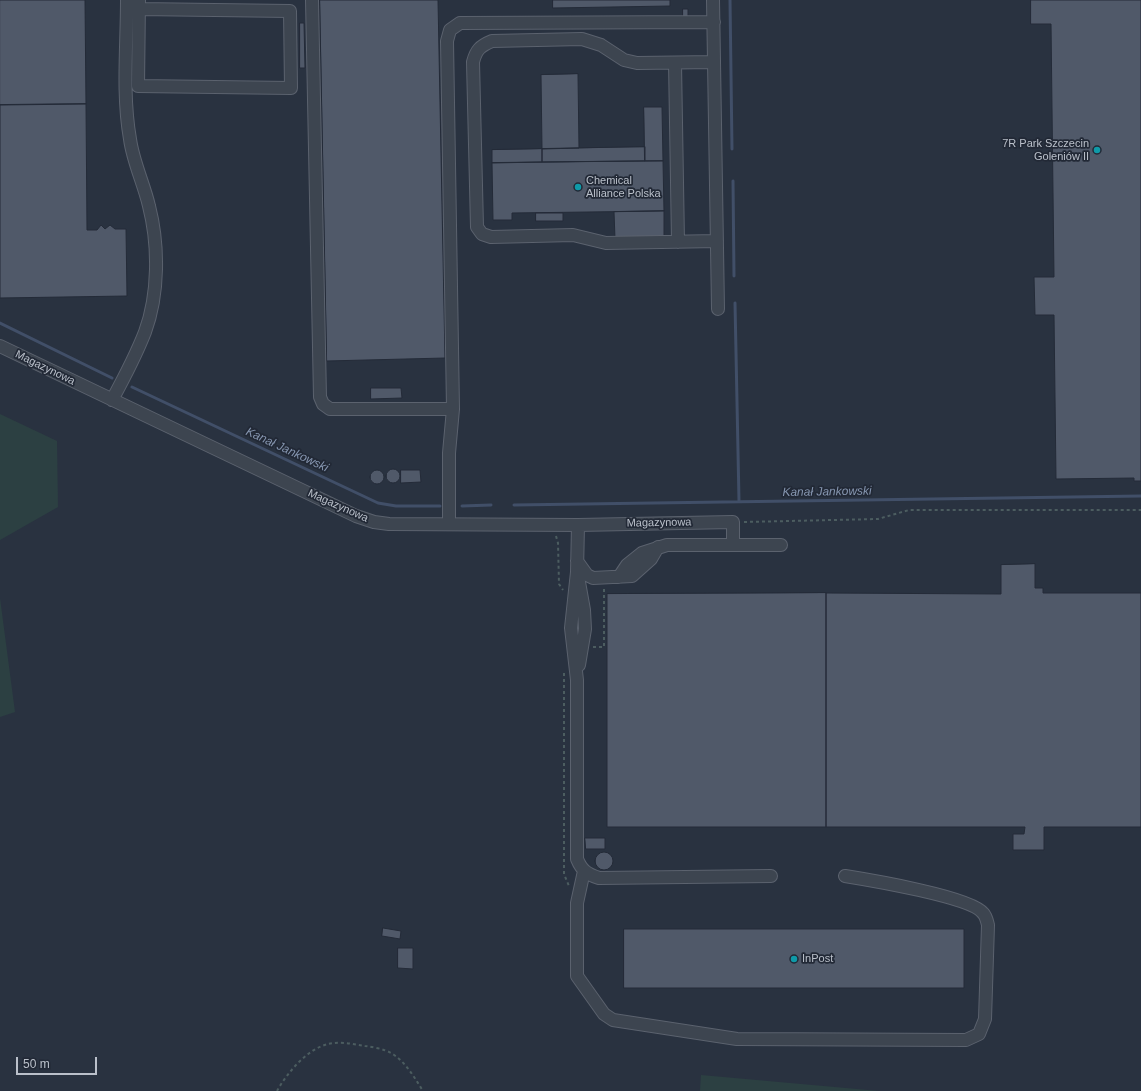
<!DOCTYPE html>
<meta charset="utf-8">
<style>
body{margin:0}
#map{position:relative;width:1141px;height:1091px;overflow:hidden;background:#293240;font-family:Arial,sans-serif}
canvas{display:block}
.scale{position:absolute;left:16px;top:1057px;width:81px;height:18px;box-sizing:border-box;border:2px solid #bac0ca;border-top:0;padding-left:5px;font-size:12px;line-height:14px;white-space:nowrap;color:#bac0ca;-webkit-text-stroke:3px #222936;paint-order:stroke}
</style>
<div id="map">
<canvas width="1141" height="1091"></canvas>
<div class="scale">50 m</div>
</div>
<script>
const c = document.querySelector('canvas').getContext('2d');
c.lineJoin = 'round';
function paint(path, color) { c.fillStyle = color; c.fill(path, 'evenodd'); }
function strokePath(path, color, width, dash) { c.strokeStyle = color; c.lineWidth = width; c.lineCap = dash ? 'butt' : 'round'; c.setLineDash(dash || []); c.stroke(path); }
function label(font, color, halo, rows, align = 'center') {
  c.font = font + ' Arial,sans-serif'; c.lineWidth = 3.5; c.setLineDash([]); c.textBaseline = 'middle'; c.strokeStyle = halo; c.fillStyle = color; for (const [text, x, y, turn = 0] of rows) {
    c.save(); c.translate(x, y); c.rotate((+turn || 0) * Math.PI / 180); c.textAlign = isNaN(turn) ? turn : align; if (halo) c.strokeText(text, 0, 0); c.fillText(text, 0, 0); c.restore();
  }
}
const green = new Path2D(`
 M0,414L57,441L58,507L0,540Z
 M0,598L15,712L0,717Z
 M701,1075L879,1091H700Z`);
const stream = new Path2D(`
 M730,0L732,149
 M733,181L734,276
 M735,303L739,501
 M0,323L112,378
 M132,387L378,503L396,506H440
 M514,505L1141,496
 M462,506L491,505`);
const building = new Path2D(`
 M0,0H85L86,104L0,105Z
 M320,0H438L445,358L327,361Z
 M553,0H670V6L553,8Z
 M1031,0H1141V481H1134V478L1056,479L1054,315H1035L1034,277H1054L1051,24H1031Z
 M683,9H688V17H683Z
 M300,23H304L305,68H300Z
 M578,74L579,148L542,149L541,75Z
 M86,104L87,230H97L101,225L105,229L110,225L115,229H126L127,296L0,298V105Z
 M644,107H662L663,161H645Z
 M645,147V161L542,162V149Z
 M542,149V162L492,163V150Z
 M663,161L664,211L512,213V220H493L492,163Z
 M664,211V238L615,239L614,212Z
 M536,213H563V221H536Z
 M371,388H401L402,398L371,399Z
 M386 476a7 7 0 1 1 14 0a7 7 0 1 1-14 0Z
 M401,470H420L421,482L401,483Z
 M370 477a7 7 0 1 1 14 0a7 7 0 1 1-14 0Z
 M1035,564V588H1043V593H1141V827H1044V850H1013V834H1024L1025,827H826V593L1001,594V565Z
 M826,593V827H607V594Z
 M585,838H605V849H586Z
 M595 861a9 9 0 1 1 18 0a9 9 0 1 1-18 0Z
 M383,928L401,931L400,939L382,936Z
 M624,929H964V988H624Z
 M398,948H413V969L398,968Z`);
const path = new Path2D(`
 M744,522L878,519L909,510H1141
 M556,536L558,543L559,584L563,590
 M593,647H604V589
 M564,673V874L569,886
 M277,1091C287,1073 307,1049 328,1044C340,1041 353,1044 365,1046C373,1047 384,1049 391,1053C406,1062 414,1077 423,1091`);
const minor = new Path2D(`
 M312,0L320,397L323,404L330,409H453L447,41L450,30L460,23L714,22
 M713,0L718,309
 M139,9L290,11L291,88L138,86L139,0
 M714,62L637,63L624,60L601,45L582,39L492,41C480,46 476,50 473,62L477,227L482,234L491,237L573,235L606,243L717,241
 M675,63L678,242
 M0,346L356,516L374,522L389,524L578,525L733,522V545
 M112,400C124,378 136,355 145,332C159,294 159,245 149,206C144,184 133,162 130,139C122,94 127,46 127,0
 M449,524V453L453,409
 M578,525L577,572L571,628L577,680V859C582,871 587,874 599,878L771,876
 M577,561L587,575L593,578L632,576L651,559L658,547
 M619,577L627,565L642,553L667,545H781
 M579,582L584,610L585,629L579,665
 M584,871L577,903V976L604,1014L613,1020L737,1039L966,1040L979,1034L985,1019L988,925C987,921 986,916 983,913C971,897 870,880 845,876`);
const markers = [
 [1097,150,4,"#0f9aa8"],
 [578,187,4,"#0f9aa8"],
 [794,959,4,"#0f9aa8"]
];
const poiNames = [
 ["7R Park Szczecin",1089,144,"right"],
 ["Goleniów II",1089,157,"right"],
 ["Chemical",586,181],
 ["Alliance Polska",586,194],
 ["InPost",802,959]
];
const streetNames = [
 ["Magazynowa",45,368,26],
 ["Magazynowa",338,506,24],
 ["Magazynowa",659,523,-1]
];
const waterNames = [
 ["Kanał Jankowski",287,450,25],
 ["Kanał Jankowski",827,492,-1]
];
paint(green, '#2c4042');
strokePath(stream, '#414f68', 3);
paint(building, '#505969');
strokePath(building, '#242b38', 1);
strokePath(minor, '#5b626e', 14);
strokePath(path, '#4c5d60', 2, [3, 3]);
strokePath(minor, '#3d4550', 12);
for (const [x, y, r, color] of markers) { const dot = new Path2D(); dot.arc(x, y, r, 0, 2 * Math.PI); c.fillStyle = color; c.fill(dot); strokePath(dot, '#222936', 1.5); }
label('11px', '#bac0ca', '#222936', poiNames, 'left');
label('11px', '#bac0ca', '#222936', streetNames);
label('italic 12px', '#8595af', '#222936', waterNames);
</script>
